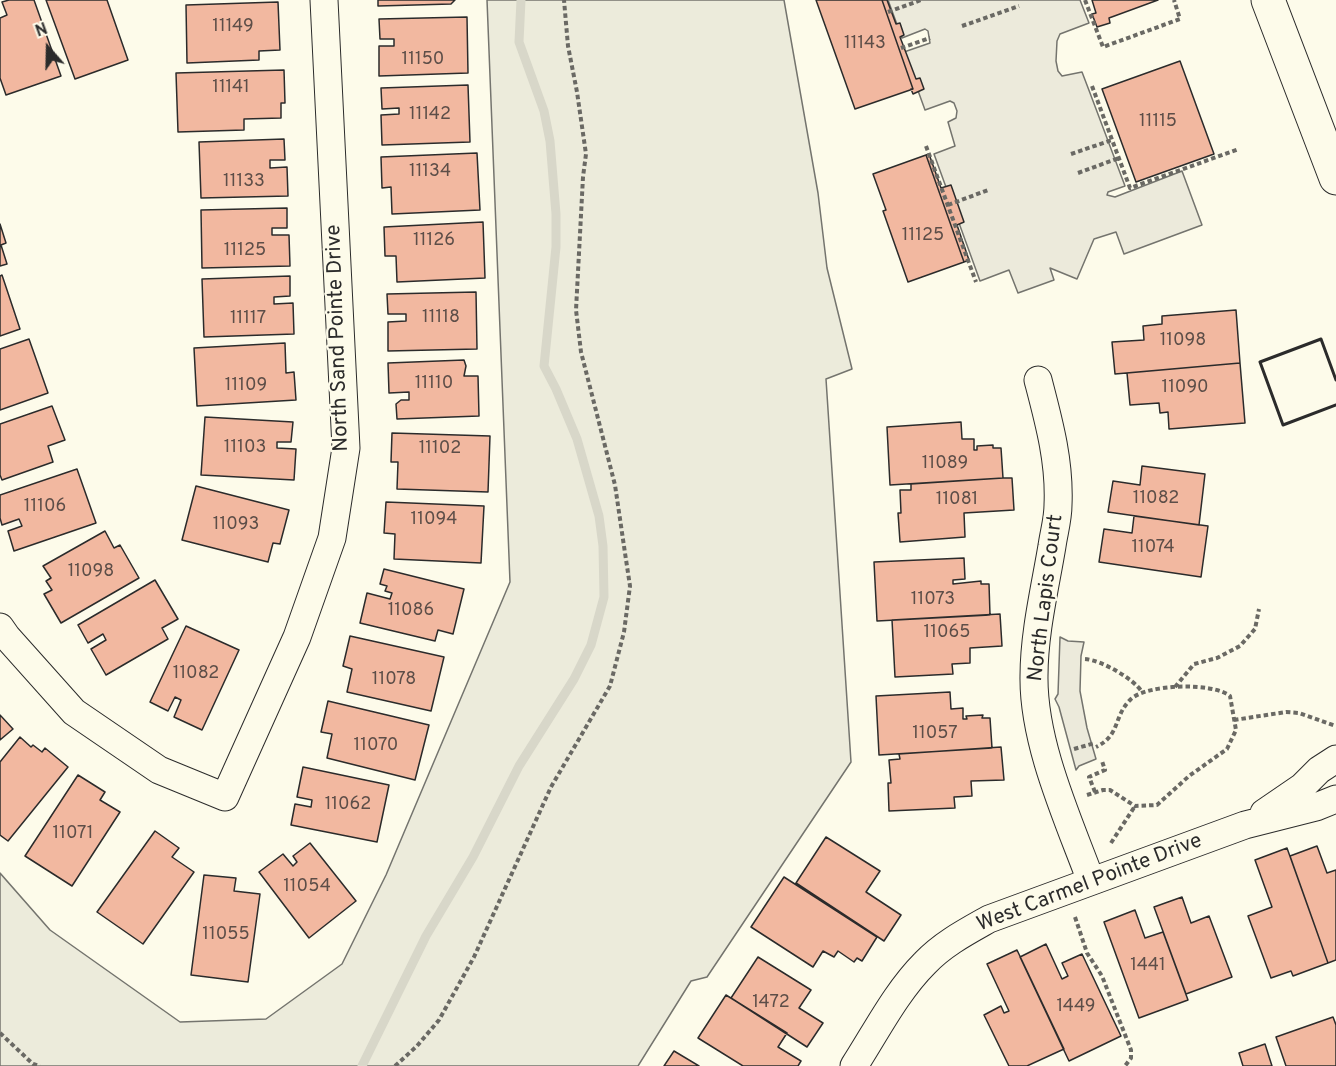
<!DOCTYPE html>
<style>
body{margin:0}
#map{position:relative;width:1336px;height:1066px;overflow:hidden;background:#fdfbea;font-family:Overpass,sans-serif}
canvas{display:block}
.north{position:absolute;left:18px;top:18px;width:60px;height:60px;-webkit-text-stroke:4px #fdfbea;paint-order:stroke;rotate:340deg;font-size:16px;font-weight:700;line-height:24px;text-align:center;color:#2b2b2b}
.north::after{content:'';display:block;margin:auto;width:21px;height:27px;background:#2b2b2b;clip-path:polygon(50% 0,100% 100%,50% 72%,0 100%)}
</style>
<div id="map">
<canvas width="1336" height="1066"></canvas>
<div class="north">N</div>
</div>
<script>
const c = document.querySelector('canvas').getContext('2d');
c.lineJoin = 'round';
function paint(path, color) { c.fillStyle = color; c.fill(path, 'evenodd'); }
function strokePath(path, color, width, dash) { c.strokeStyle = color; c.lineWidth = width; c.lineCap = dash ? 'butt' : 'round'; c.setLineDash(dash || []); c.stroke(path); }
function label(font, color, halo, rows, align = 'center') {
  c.font = font + ' Overpass,sans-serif'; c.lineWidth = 4.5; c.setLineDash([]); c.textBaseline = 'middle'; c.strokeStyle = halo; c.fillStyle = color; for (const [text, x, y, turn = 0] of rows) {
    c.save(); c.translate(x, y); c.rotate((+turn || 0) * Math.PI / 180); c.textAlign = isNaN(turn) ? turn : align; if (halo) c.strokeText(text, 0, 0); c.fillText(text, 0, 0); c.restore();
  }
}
const green = new Path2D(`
 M487,0H784L818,193L827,268L852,369L826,379L851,762L707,977L691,981L638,1066H0V873L50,930L180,1022L266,1019L342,964L386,875L510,582Z`);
const parking = new Path2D(`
 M888,0H1080L1089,23L1060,34L1057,41L1056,61L1058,71L1062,76L1082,72L1090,93L1125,186L1108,192L1107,195L1115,197L1182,171L1202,225L1124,254L1116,232L1094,239L1077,279L1050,268L1054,280L1018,293L1009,270L980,281L934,154L955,146L948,122L956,118L957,111L954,103L950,101L925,110L904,52L930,43L928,31L925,29L902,38Z
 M1060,637L1068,641L1084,642L1081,656L1080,691L1087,728L1096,759L1079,766L1076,770L1059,707L1055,699L1058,694Z`);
const stream = new Path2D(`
 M362,1066L426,936L473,857L519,766L574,679L591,645L604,597L603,546L599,516L577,439L556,389L544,366L556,247V214L550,141L544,111L519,42L521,0`);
const building = new Path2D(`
 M9,0H34L61,76L6,95L0,78V18L7,15L2,2Z
 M46,0H107L128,60L75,79Z
 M378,0H455L451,4L378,6Z
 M816,0H882L913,89L855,109Z
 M882,0H887L896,24L900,23L904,35L900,37L916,79L920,78L924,89L913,94L911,89H913Z
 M1092,0H1158L1109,18L1110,23L1097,27L1092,14L1096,13Z
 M278,2L280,50L259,51V60L187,63L186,5Z
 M467,17L468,73L379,76V46H394V39H380L379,19Z
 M1180,61L1214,154L1136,182L1102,89Z
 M284,70L285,103H281V118L244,119V130L178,132L176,73Z
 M468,85L470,142L382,145L381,115L399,114V108L382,109L381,88Z
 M284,139L285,160H270V168L287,167L288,196L201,198L199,142Z
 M477,153L480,210L392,214L391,187L382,188L381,157Z
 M929,154L941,188L951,185L964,222L957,225L969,260L964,262L926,155Z
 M926,155L964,262L908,282L883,211L886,210L873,174Z
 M287,208V228H272V235H289L290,266L202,268L201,210Z
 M483,222L485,278L397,282L396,256H385L384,227Z
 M0,224L6,243L1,245L7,264L0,266Z
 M2,275L20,329L0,336V276Z
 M290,276V296L274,297V304L293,303L294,334L204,337L202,279Z
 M476,292L477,349L388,351V322L406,321V314H388L387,294Z
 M1236,310L1240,363L1115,374L1112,342L1144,340L1143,326L1162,324V316Z
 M29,339L48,393L0,410V349Z
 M285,343L286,373L294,372L296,400L197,406L194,348Z
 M464,360L466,366L464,376H478L479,416L397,419L396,404L401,400H409V392L389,393L388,363Z
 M1240,363L1245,423L1169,429L1168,412L1160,413L1159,403L1130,405L1127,373Z
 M52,406L65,440L48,446L53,462L2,480L0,475V424Z
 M205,417L293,422L291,442H277V448L296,449L294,480L201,475Z
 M961,422L962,439H974V450H977V446L993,445V448H1001L1003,478L890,485L887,427Z
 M392,433L490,436L488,492L397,489L398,462H391Z
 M1142,466L1205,474L1199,525L1108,512L1113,481L1140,485Z
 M77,469L96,523L14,551L8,531L22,526L19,519L2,525L0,518V495Z
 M1003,478H1012L1014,510L964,513L965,537L900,542L898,513H901L900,490H911V484Z
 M196,486L289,510L280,544L273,543L268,562L182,540Z
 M386,502L484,506L481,563L394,559L395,534L384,533Z
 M1134,516L1208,526L1201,577L1099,562L1104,529L1132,533Z
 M105,531L114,548L120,545L139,578L61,623L44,594L52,590L46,581L51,578L43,566Z
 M964,558L965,579L953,580V584L981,581V584H989L990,615L877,621L874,562Z
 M384,569L464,589L453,634L438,630L435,641L360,623L367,593L390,599L392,593L385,591L387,586L380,584Z
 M155,580L178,619L162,628L168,639L106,675L91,649L106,640L103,634L88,643L78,625Z
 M1000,614L1002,646L970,648V663L952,664L953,674L895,677L892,620Z
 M186,626L239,650L202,730L174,717L181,700L175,697L168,711L150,702Z
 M350,636L444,657L431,711L347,692L352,669L343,666Z
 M950,692L951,709L963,708V719H967L966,716L983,715L982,718H990L992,748L879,755L876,696Z
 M328,701L429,725L415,780L327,758L332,734L321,732Z
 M0,715L13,729L0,740Z
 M20,737L31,747L33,745L42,752L45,748L68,767L8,841L0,835V762Z
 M1001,747L1004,780L971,781L972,796L954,797L955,808L889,811L888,783H891L889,760L900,759L899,754Z
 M303,767L389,785L377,842L291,825L295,804L311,807L312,800L297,797Z
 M78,775L105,792L100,800L120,812L72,886L25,856Z
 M155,831L179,848L172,857L194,872L143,944L97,912Z
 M826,837L880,871L866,892L901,915L884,941L796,883Z
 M310,843L356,901L309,938L259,872L283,854L293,866L297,862L293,856Z
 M1317,846L1327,873L1336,870V960L1328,963L1290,856Z
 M1287,848L1328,963L1293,976L1291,971L1271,978L1248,916L1272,907L1255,860Z
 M204,875L236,878L234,891L260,894L248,982L191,975Z
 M784,877L877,937L862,961L857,958L854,962L838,951L834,957L823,951L813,967L751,927Z
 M1182,897L1191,923L1209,916L1232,977L1186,994L1154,907Z
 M1135,910L1145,938L1163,932L1188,1000L1139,1018L1104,922Z
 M1046,944L1062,979L1068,976L1062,963L1082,954L1121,1036L1069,1061L1020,957Z
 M1017,950L1064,1049L1027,1066H1009L984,1015L1001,1006L1004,1013L1009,1011L987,964Z
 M758,957L811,990L799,1008L823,1023L807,1047L731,998Z
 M726,995L787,1033L778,1047L801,1061L798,1066H743L698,1038Z
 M1333,1017L1336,1025V1066H1286L1276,1037Z
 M1265,1044L1272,1066H1243L1239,1053Z
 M674,1051L699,1066H664Z`);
const path = new Path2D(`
 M1085,0L1103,47L1180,19L1174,0
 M888,12L921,0
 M962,26L1019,6
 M901,48L930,38
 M1092,86L1130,188L1239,149
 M926,146L976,282
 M1071,154L1112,140
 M1078,173L1119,158
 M948,205L988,190
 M1085,659C1101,660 1134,679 1142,692
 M1175,687L1194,664L1217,658L1240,646L1255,629L1259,609
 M1234,720L1286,712L1299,713L1336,726
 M1074,749L1095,743
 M1095,792L1089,777L1105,770L1102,761
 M1087,795L1103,790H1110L1135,806L1157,805L1189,776L1227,749L1236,730L1230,696C1213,682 1147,684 1131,699C1113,716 1121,735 1096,747
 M1111,843L1135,806
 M1075,917L1087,953L1102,976L1131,1050V1058L1125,1066
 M0,1033L33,1064L40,1066
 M395,1066L417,1046L439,1020L474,957L551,787L610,686L624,632L630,586L625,553L615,485L581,352L576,310L583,177L586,154L577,92L568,46L564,0`);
const minor = new Path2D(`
 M1038,380C1049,422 1060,462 1058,505C1058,519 1054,532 1052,546C1045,588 1034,633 1034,676C1033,743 1068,819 1091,881
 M0,627L7,637L74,712L159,770L225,797L297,637L332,538L346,448L324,0
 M1264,813L1302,787L1319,770L1336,759
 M854,1066C876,1032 896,992 925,963C943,944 966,932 989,919L1245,825L1316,807L1336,799`);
const primary = new Path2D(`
 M1268,0L1336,178`);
const wall = new Path2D(`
 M1336,380L1321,339L1260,362L1283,425L1336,405`);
const numberNames = [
 ["11149",233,27],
 ["11143",865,44],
 ["11150",423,60],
 ["11141",231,88],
 ["11142",430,115],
 ["11115",1158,122],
 ["11134",430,172],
 ["11133",244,182],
 ["11125",923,236],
 ["11126",434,241],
 ["11125",245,251],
 ["11118",441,318],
 ["11117",248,319],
 ["11098",1183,341],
 ["11110",434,384],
 ["11109",246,386],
 ["11090",1185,388],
 ["11103",245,448],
 ["11102",440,449],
 ["11089",945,464],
 ["11082",1156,499],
 ["11081",957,500],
 ["11106",45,507],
 ["11094",434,520],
 ["11093",236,525],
 ["11074",1153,548],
 ["11098",91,572],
 ["11073",933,600],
 ["11086",411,611],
 ["11065",947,633],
 ["11082",196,674],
 ["11078",394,680],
 ["11057",935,734],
 ["11070",376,746],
 ["11062",348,805],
 ["11071",73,834],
 ["11054",307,887],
 ["11055",226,935],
 ["1441",1148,966],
 ["1472",771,1003],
 ["1449",1076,1007]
];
const streetNames = [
 ["North Sand Pointe Drive",339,338,-92],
 ["North Lapis Court",1047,598,-83],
 ["West Carmel Pointe Drive",1090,884,-21]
];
paint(green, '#ecebdb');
strokePath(green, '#74746e', 1.5);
paint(parking, '#eceadb');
strokePath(parking, '#74746e', 1.5);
strokePath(stream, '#d8d7c9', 9);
paint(building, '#f2b8a0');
strokePath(building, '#2b2b2b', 1.5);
strokePath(minor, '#2b2b2b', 29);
strokePath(primary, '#2b2b2b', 35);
strokePath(path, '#6a6964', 4, [4.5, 3]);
strokePath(minor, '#fdfbea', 27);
strokePath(primary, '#fdfbea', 33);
strokePath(wall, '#2b2b2b', 3);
label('18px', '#5d4e48', null, numberNames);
label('21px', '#2b2b2b', '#fdfbea', streetNames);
</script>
